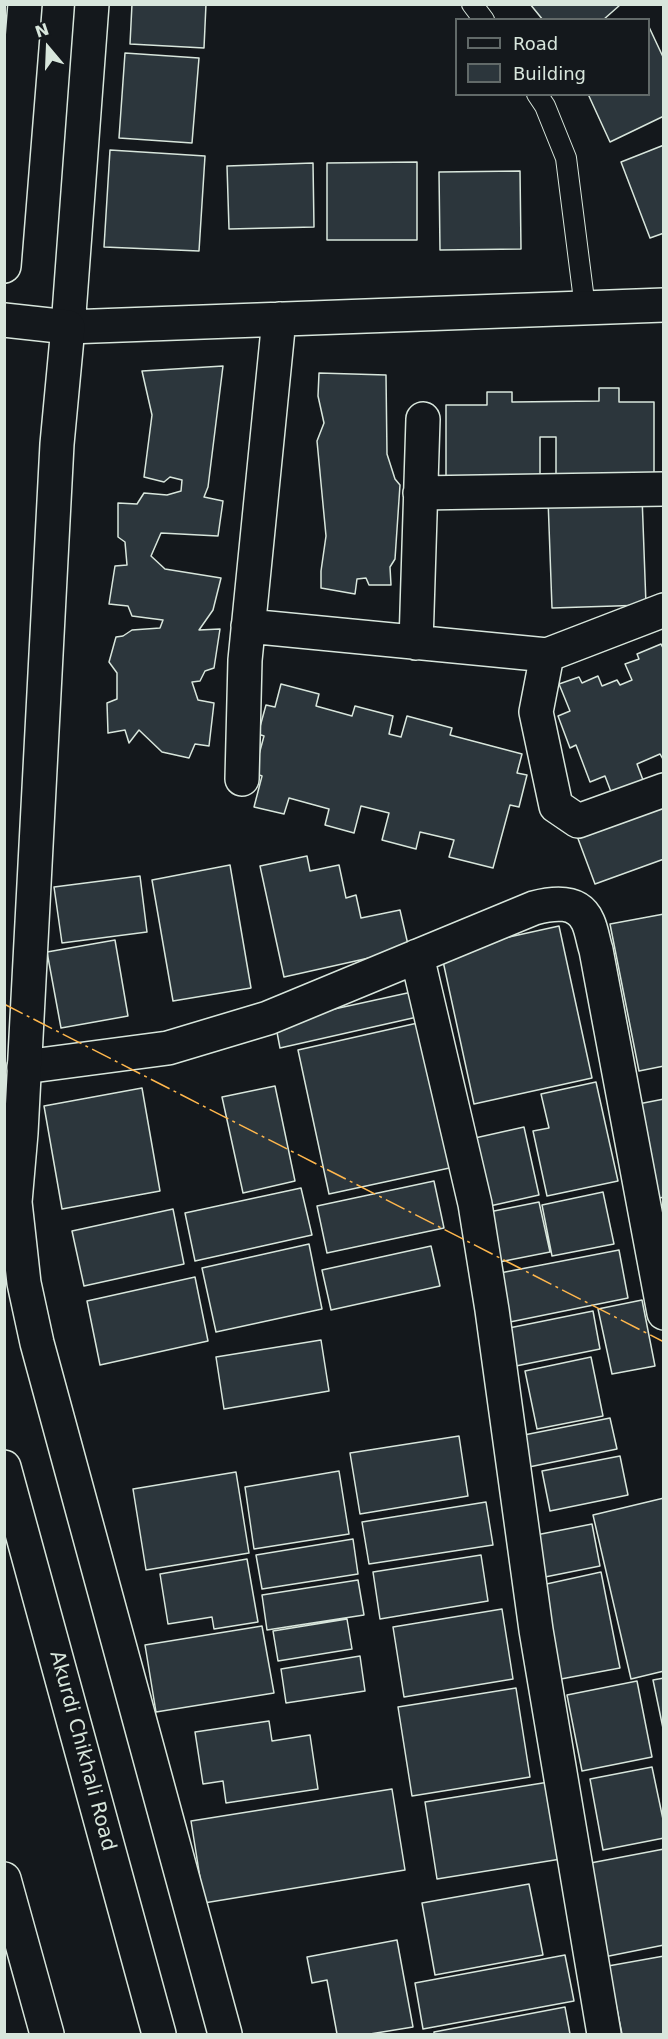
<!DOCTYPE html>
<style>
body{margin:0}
#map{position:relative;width:668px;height:2039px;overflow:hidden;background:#14181c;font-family:"DejaVu Sans",sans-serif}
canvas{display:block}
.frame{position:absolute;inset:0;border:6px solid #d8e6dc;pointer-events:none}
.legend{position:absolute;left:455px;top:18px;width:195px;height:78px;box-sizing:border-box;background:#14181c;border:2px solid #626a69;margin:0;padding:8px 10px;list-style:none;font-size:18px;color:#d8e6dc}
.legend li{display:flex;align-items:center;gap:12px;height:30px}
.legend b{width:30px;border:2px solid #626a69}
.north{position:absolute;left:18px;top:18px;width:60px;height:60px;-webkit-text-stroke:4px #14181c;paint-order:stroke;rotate:341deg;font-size:16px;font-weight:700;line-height:24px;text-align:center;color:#d8e6dc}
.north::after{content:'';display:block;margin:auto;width:21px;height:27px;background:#d8e6dc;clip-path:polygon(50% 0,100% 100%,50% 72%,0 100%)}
</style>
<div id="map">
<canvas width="668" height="2039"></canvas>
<div class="frame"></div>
<ul class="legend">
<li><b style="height:8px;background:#14181c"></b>Road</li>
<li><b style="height:16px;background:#2c363c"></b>Building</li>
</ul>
<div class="north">N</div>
</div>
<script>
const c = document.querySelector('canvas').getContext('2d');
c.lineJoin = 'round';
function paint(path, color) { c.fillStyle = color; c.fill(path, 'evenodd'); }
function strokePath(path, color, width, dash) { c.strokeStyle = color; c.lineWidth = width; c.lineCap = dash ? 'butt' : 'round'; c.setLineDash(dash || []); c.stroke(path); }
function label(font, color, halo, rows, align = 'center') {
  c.font = font + ' "DejaVu Sans",sans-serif'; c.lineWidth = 4.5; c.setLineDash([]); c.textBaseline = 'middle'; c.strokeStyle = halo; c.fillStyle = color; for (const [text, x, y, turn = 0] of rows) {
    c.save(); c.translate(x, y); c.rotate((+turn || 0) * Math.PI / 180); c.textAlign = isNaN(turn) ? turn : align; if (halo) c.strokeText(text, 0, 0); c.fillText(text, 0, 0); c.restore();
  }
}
const building = new Path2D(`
 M132,4H206L204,48L130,44Z
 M530,4H620V5L603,20H543Z
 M649,27L664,59V116L610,142L588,94H648Z
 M125,53L199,58L192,143L119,138Z
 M664,145V233L650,238L621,162Z
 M110,150L205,156L199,251L104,247Z
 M417,162V240H327V163Z
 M313,163L314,227L229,229L227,166Z
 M520,171L521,249L440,250L439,172Z
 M223,366L208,487L204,497L223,501L218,536L161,533L151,556L165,569L221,578L213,610L199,630L220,629L214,668L205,671L200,681L192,682L198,700L214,703L209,746L195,744L189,758L162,752L139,730L129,743L125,730L108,733L107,703L117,699V673L109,662L116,637L123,636L132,630L160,628L163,620L132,616L128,606L109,604L115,566L127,565L125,542L118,537V503L137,504L144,493L167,495L181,491L182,480L170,477L164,482L144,477L152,415L142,371Z
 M319,373L386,375L387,454L395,479L400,485L395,559L390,567L391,585H369L366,578L357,579L355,594L321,588V571L326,536L317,441L324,423L318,396Z
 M599,388H619V402H654V478H556V437H540V478L446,479V405H487V392H512V402L599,401Z
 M642,496L646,605L552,608L548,499Z
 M661,644L664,650V761L660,754L637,764L643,780L616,805L605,776L590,782L576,745L570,748L558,716L570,711L559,684L579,677L582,683L598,676L602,686L617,680L620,685L632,680L625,664L639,659L637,654Z
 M281,684L319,694L316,706L352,716L355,706L393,716L389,734L401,737L407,716L452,728L450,735L522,754L517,773L527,775L519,807L510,805L493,868L449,857L454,840L420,832L416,849L382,840L389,813L361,806L354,833L325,825L329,809L289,798L284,814L254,807L262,776L254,773L264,736L258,734L266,705L275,707Z
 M664,804V859L595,884L577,836Z
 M307,856L310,871L339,865L346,898L356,895L361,918L400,910L409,949L284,977L260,866Z
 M230,865L251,988L173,1001L152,880Z
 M140,876L147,932L62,943L54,887Z
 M664,914V1066L639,1071L610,924Z
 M559,926L592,1078L474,1104L441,952Z
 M115,940L128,1016L61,1028L47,952Z
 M421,990L426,1015L280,1048L275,1022Z
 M422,1022L454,1167L329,1194L298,1050Z
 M596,1082L618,1181L547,1196L533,1131L549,1128L541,1094Z
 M275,1086L295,1181L243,1193L222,1097Z
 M142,1088L160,1191L62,1209L44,1106Z
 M664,1099V1197L647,1201L628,1106Z
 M524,1127L539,1195L490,1206L475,1138Z
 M434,1181L444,1228L327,1253L317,1206Z
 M301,1188L312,1235L195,1261L185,1213Z
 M603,1192L614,1244L552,1256L542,1205Z
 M539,1202L550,1252L489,1264L479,1214Z
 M173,1209L184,1264L84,1286L72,1231Z
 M309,1244L322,1309L216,1332L202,1268Z
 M431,1246L440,1286L331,1310L322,1270Z
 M619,1250L628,1298L510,1322L500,1273Z
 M195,1277L208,1341L100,1365L87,1301Z
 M642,1300L655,1366L612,1374L598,1309Z
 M593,1311L600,1349L511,1367L504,1329Z
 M321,1340L329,1391L224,1409L216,1357Z
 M591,1357L603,1416L537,1429L525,1371Z
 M610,1418L617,1449L529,1467L524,1435Z
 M459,1436L468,1496L360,1514L350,1453Z
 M620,1456L628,1495L550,1511L542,1471Z
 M339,1471L349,1534L254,1549L245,1487Z
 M236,1472L249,1553L146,1570L133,1489Z
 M664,1498V1671L631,1679L593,1515Z
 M486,1502L493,1545L369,1564L362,1522Z
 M592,1524L600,1566L540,1578L531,1536Z
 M353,1539L358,1574L262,1589L256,1555Z
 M481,1555L488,1601L380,1619L373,1572Z
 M247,1559L258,1622L214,1629L212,1617L168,1624L160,1574Z
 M601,1572L620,1668L561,1679L542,1585Z
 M358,1580L364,1615L267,1630L262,1595Z
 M502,1609L513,1679L404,1697L393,1627Z
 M347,1619L352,1649L278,1661L273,1631Z
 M262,1626L274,1693L156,1712L145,1645Z
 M360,1656L365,1691L286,1703L281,1669Z
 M664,1678V1733L653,1680Z
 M637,1681L652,1757L582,1771L567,1695Z
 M516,1688L530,1777L412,1796L398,1707Z
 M269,1721L272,1741L310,1735L318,1789L226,1803L223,1781L203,1784L195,1732Z
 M652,1767L664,1824V1838L603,1850L590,1779Z
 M555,1781L567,1858L437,1879L425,1802Z
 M392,1789L405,1870L204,1903L191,1821Z
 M664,1849V1945L599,1958L580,1865Z
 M529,1884L543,1955L435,1975L422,1903Z
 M397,1940L413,2027L370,2034H337L327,1980L312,1983L307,1957Z
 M565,1955L574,2001L423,2029L415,1983Z
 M664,1956V2034H622L608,1966Z
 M565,2007L570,2034H434V2032Z`);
const service = new Path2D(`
 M472,4L484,20
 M537,94L545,106L566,158L585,308`);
const minor = new Path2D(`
 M92,4L68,327L664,305
 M420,493L664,489
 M664,610L547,655L536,712L556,806L578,821L664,790
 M248,626L547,655
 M416,643L423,419
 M242,779L245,660L279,319
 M417,956L475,1204L492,1310L536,1630L604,2034
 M24,1067L168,1048L268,1018L534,908C553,903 578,899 588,922C592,931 593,941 596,950L664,1313`);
const tertiary = new Path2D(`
 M4,320L68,327L57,444L21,1133L15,1202L24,1283L37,1343L225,2034`);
const primary = new Path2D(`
 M4,266L25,4
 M4,1467L159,2034
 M4,1879L47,2034`);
const power = new Path2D(`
 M4,1004L664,1342`);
const streetNames = [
 ["Akurdi Chikhali Road",82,1751,75]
];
paint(building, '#2c363c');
strokePath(building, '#d8e6dc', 1.5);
strokePath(service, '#d8e6dc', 22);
strokePath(minor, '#d8e6dc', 36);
strokePath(tertiary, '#d8e6dc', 36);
strokePath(primary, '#d8e6dc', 36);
strokePath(service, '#14181c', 20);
strokePath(minor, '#14181c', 33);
strokePath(tertiary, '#14181c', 33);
strokePath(primary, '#14181c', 33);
strokePath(power, '#ffb74d', 1.5, [21, 4.5, 3, 4.5]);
label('20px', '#d8e6dc', '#14181c', streetNames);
</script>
